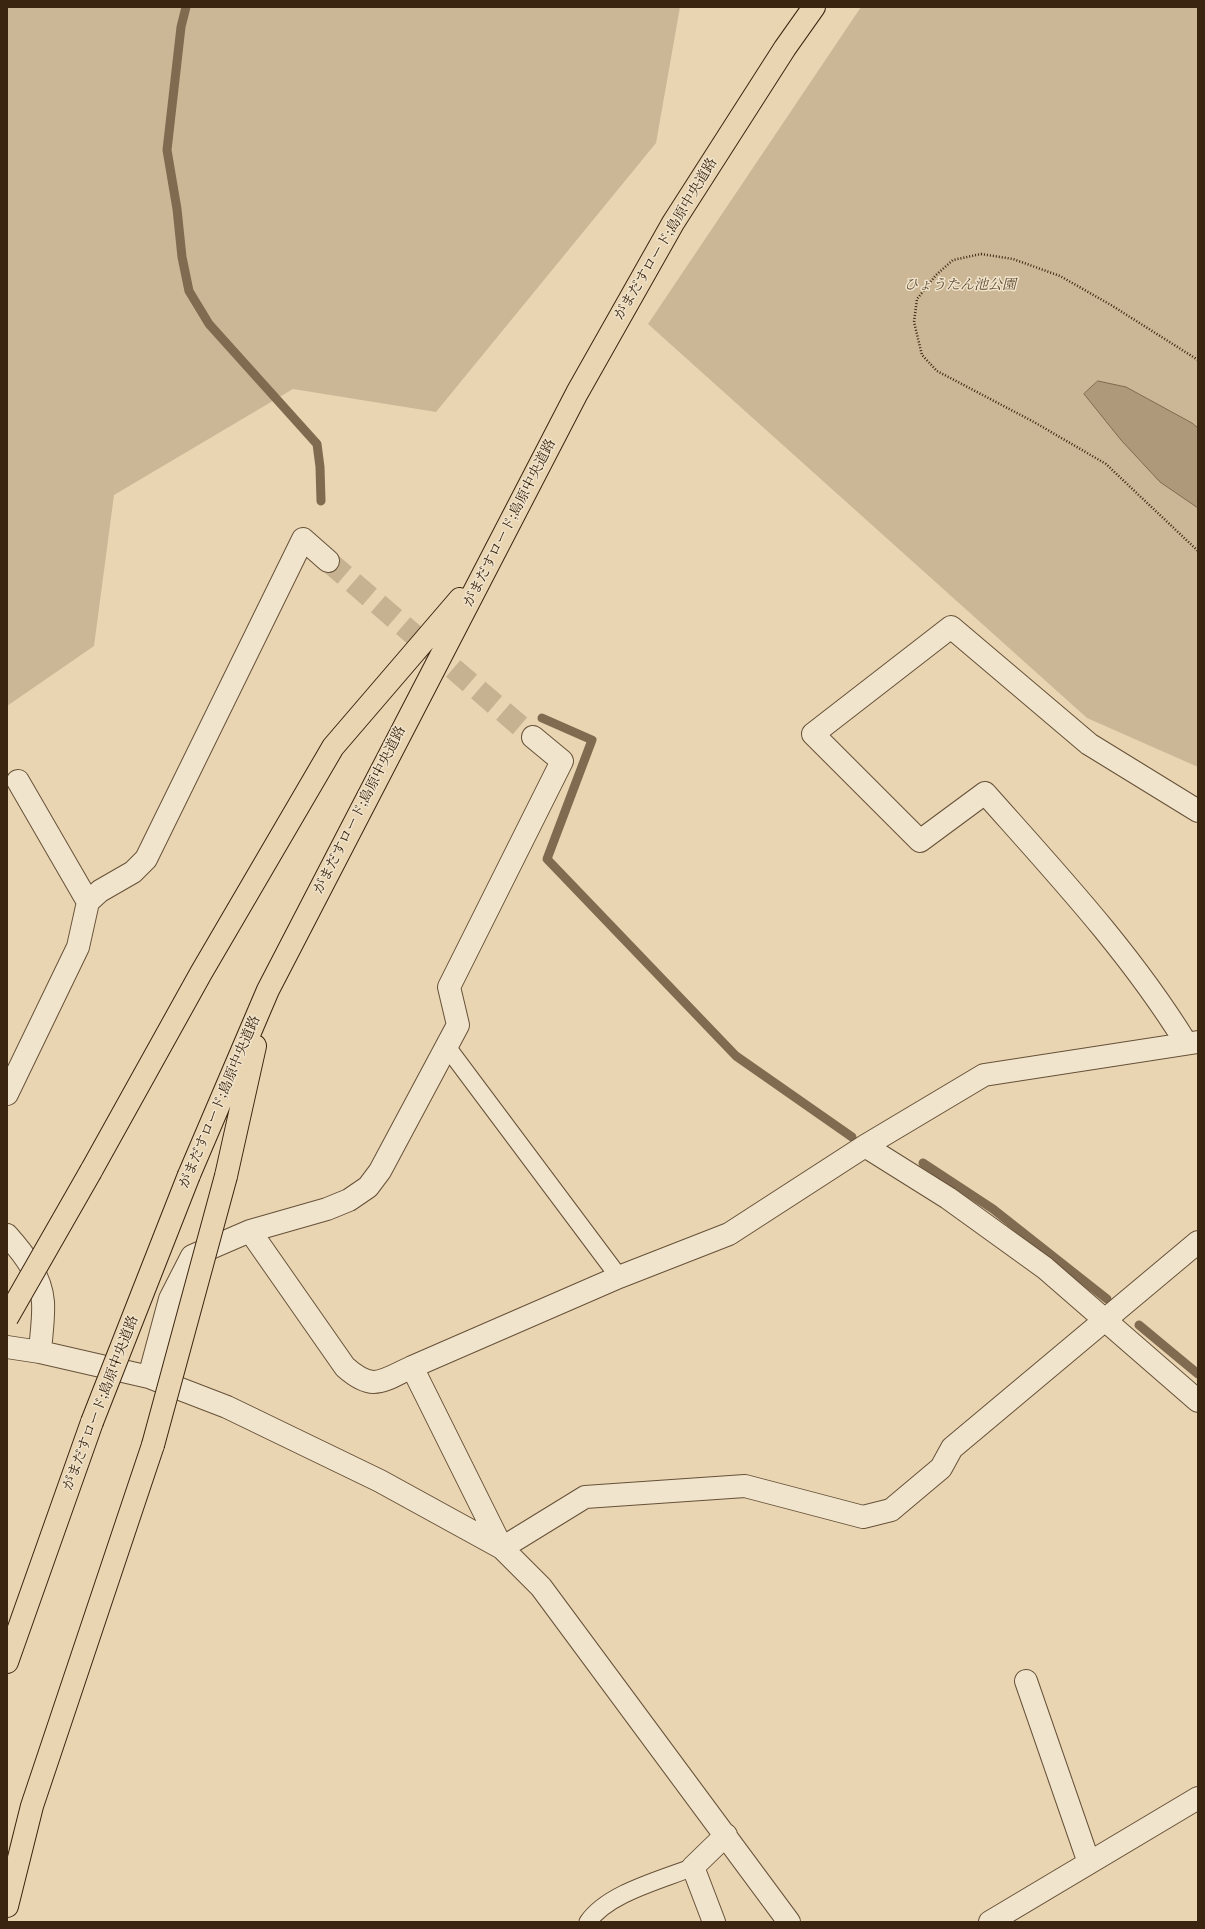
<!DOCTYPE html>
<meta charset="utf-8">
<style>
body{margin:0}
#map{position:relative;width:1205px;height:1929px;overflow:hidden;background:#e9d5b1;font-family:"Old Standard TT",serif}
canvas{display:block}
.frame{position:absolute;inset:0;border:8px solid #3a2511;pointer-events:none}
</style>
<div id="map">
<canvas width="1205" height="1929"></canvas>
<div class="frame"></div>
</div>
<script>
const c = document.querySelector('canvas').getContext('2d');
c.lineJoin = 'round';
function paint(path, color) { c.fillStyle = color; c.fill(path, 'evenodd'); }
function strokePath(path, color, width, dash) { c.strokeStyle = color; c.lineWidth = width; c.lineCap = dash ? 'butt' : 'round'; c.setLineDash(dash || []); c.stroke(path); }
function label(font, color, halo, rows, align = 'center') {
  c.font = font + ' "Old Standard TT","Noto Serif JP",serif'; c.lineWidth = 3; c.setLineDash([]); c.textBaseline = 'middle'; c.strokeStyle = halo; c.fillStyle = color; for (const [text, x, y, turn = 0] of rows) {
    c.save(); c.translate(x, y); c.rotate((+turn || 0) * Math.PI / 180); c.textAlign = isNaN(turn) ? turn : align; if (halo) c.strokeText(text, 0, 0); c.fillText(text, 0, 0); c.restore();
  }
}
const green = new Path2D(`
 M7,7H680L656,143L436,412L293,389L114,495L94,646L7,706Z
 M861,7H1198V767L1087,718L648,324Z`);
const water = new Path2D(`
 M1098,381L1126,387L1192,423L1198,428V508L1160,482L1121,440L1084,394Z`);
const stream = new Path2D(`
 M186,7L181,27L167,150L177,209L182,257L189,291L209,324L317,444L320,467L321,501
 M542,718L592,740L547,859L736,1056L852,1137
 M923,1163L993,1209L1107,1299
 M1139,1325L1198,1374`);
const streetTunnel = new Path2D(`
 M328,561L533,737`);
const path = new Path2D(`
 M1198,360L1111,305L1060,276L1013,259L981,254L953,260L936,275L917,299L914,322L922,355L937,371L1034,422L1106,464L1198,551`);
const lane = new Path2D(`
 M447,1047L619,1277
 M588,1922C608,1893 661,1880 693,1867`);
const street = new Path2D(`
 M18,781L88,902
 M1186,1043C1130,952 1056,873 985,793L920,841L813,734L951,627L1089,744L1198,811
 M7,1094L78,947L88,902L100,891L133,872L146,859L303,539L328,561
 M865,1146L984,1075L1198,1042
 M250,1231L345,1367C373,1392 382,1381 412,1367
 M7,1235C24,1254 41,1276 43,1302C44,1318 41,1336 40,1352
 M7,1347L40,1352L149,1377L227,1407L380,1481L502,1548L541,1587L789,1922
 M149,1377L170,1299L192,1256L250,1231L327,1209L349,1200L368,1187L380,1171L458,1025L449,987L562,761L533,737
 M502,1548L412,1367L619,1277L729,1234L865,1146L948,1198L1045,1268L1198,1401
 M502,1548L585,1497L745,1486L863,1517L891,1510L941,1468L952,1448L1198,1242
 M1026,1681L1089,1863
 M714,1922L693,1867L726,1835
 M990,1922L1198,1798`);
const highway = new Path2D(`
 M91,1171L201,973L333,747L460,599
 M189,1175L268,990L577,393L673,223L785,48L814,7
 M226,1176L255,1046
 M7,1662L92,1422
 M7,1906L32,1806L153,1445`);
const highwayBridge = new Path2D(`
 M7,1318L91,1171
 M92,1422L189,1175
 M153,1445L226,1176`);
const streetNames = [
 ["がまだすロード;島原中央道路",666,239,-59],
 ["がまだすロード;島原中央道路",510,523,-63],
 ["がまだすロード;島原中央道路",360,810,-63],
 ["がまだすロード;島原中央道路",220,1102,-67],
 ["がまだすロード;島原中央道路",101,1403,-69]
];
const parkNames = [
 ["ひょうたん池公園",960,285]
];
paint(green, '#cbb796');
paint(water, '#ae997b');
strokePath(water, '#806b51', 1);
strokePath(stream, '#806b51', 9);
strokePath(streetTunnel, '#c6b291', 22, [22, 11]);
strokePath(lane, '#665139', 19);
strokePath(street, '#665139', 24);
strokePath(highway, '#3a2511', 24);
strokePath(path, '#3a2511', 2.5, [1, 2]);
strokePath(lane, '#f1e4cc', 17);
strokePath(street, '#f1e4cc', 22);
strokePath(highway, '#e9d5b1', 22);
strokePath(highwayBridge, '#3a2511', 24, []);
strokePath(highwayBridge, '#e9d5b1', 22);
label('14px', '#3a2511', '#f1e4cc', streetNames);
label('italic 14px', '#5e4a32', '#f1e4cc', parkNames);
</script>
